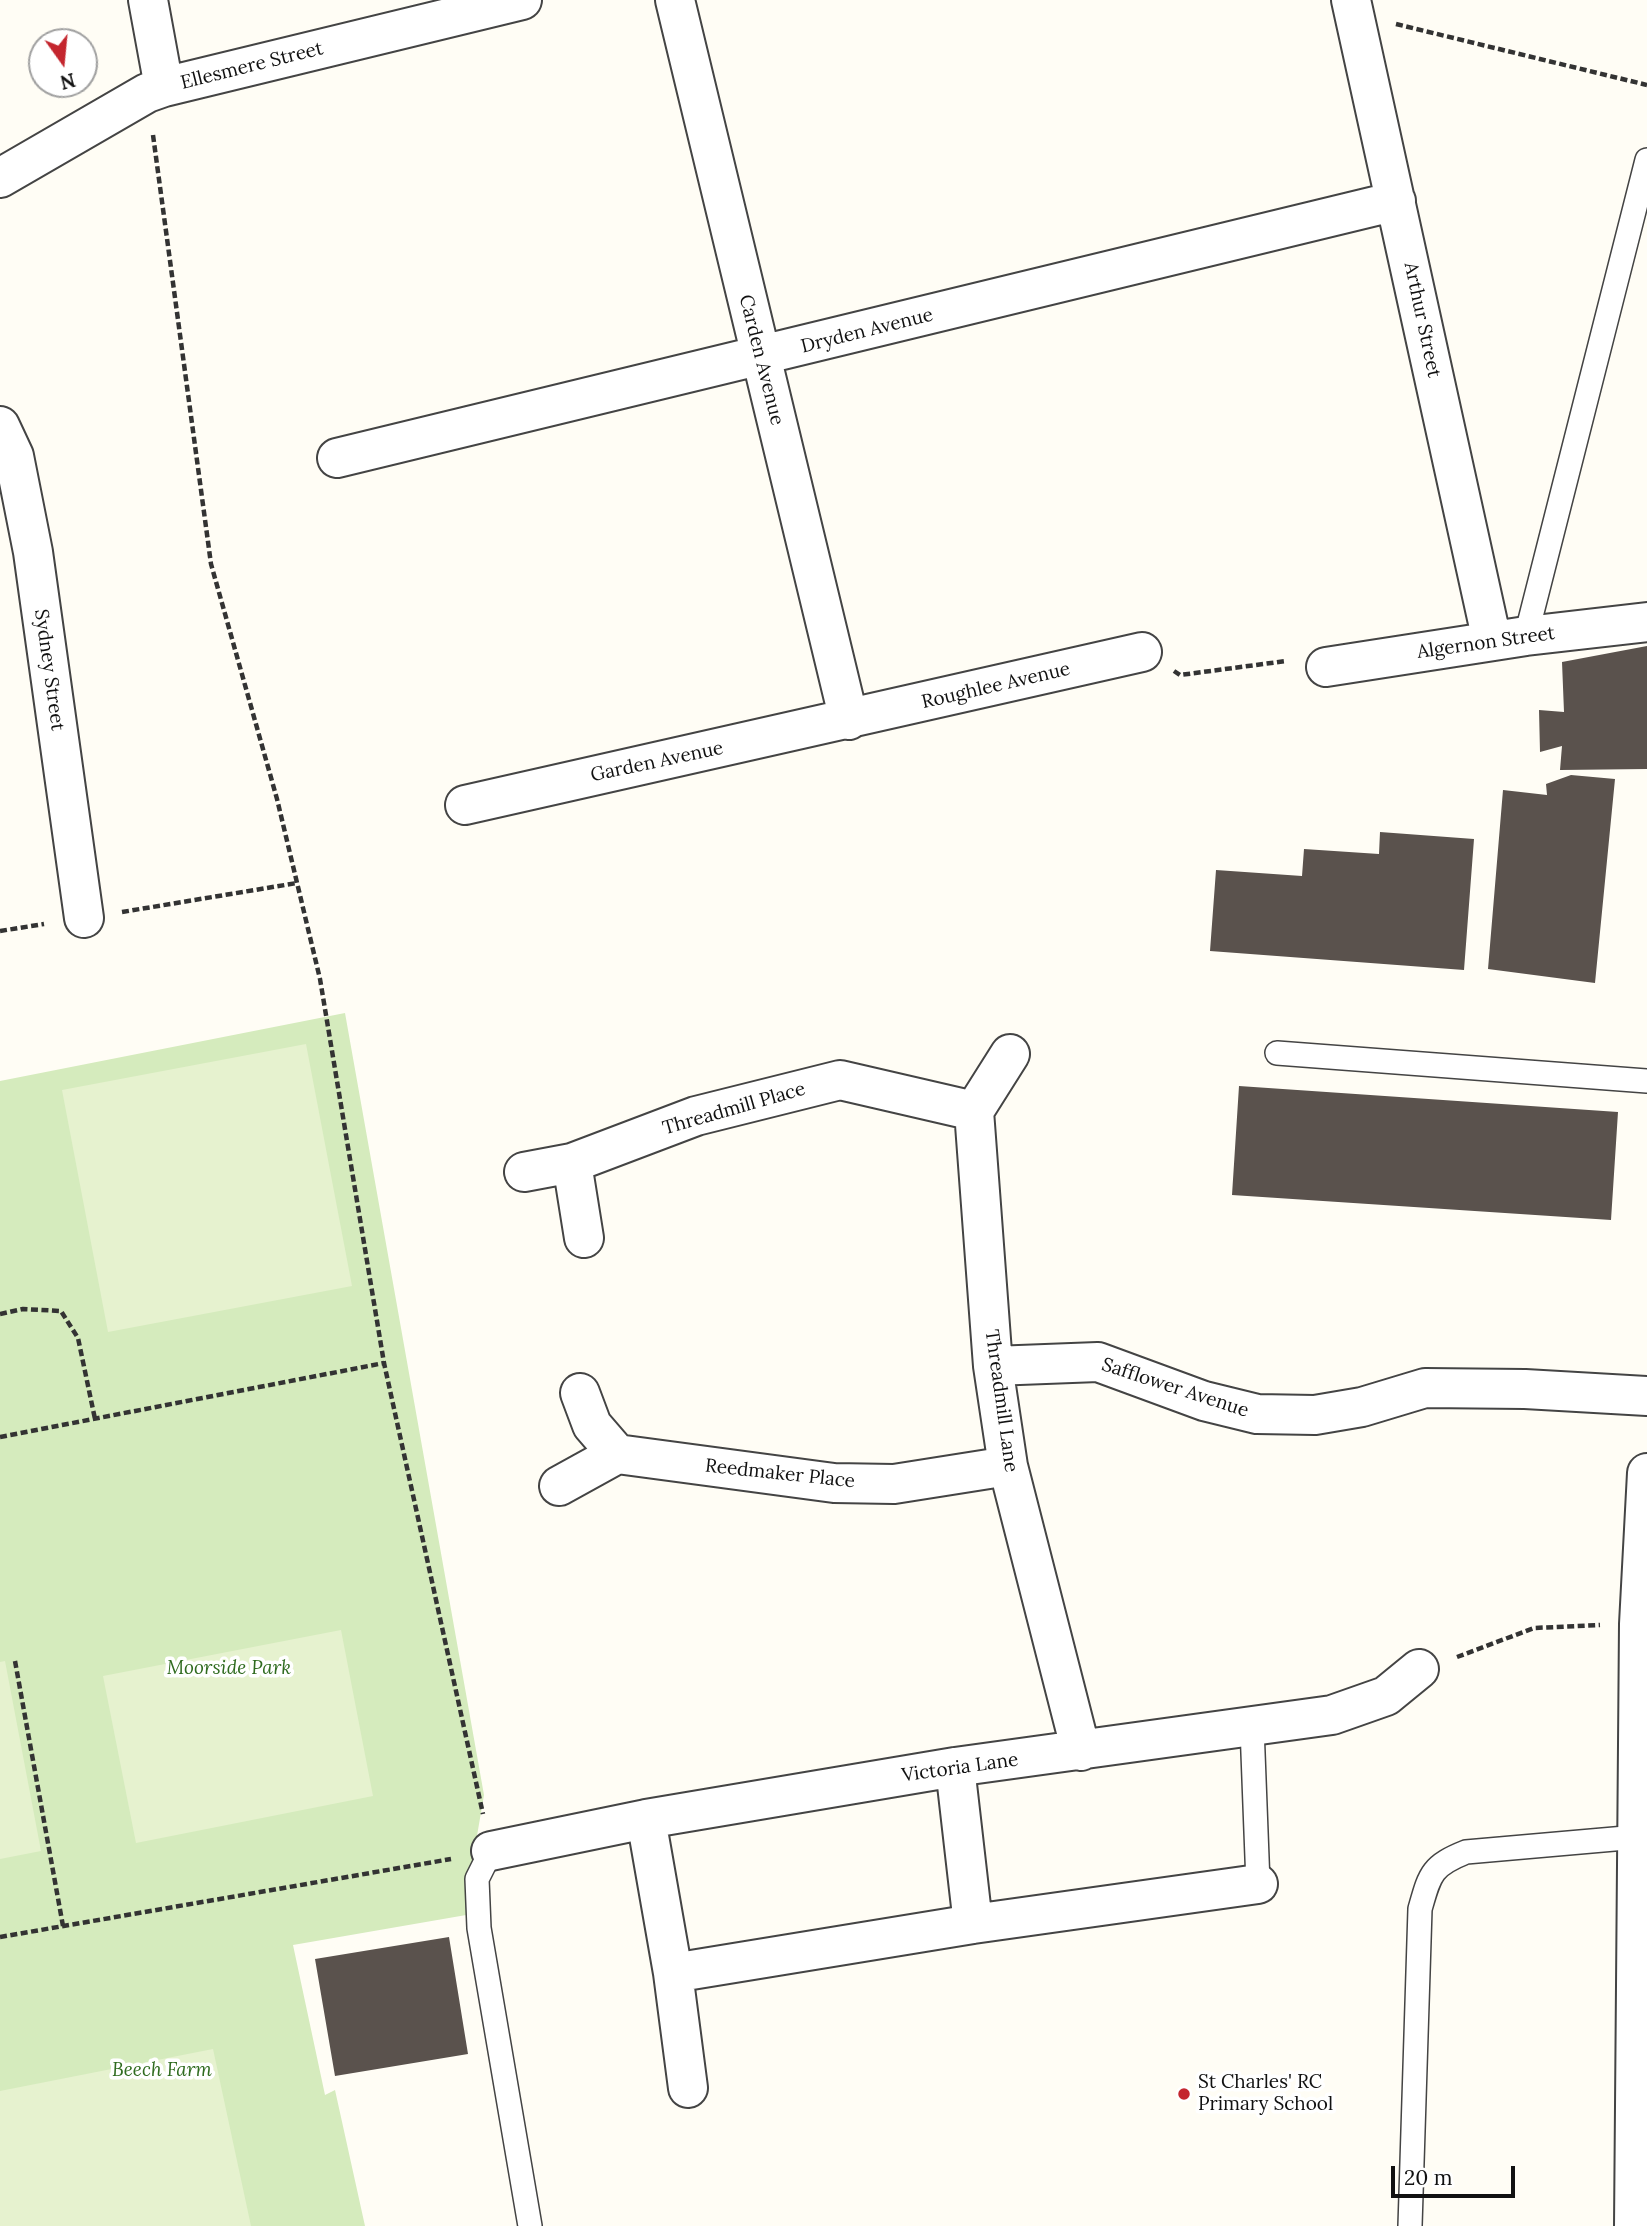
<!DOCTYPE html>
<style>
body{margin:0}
#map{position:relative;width:1647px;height:2226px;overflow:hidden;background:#fffdf5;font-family:Lora,serif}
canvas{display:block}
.north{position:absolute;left:28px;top:28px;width:70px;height:70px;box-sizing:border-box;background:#fff;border:2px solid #a0a0a0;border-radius:50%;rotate:165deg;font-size:19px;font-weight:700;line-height:28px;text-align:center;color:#111}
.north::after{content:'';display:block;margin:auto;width:24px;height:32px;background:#c4262e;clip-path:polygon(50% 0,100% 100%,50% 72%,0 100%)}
.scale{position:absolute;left:1391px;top:2166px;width:124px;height:32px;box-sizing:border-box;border:4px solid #111;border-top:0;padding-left:9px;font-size:21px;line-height:24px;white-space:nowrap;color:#111;-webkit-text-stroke:5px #fff;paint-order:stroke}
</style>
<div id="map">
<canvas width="1647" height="2226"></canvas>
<div class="north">N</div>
<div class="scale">20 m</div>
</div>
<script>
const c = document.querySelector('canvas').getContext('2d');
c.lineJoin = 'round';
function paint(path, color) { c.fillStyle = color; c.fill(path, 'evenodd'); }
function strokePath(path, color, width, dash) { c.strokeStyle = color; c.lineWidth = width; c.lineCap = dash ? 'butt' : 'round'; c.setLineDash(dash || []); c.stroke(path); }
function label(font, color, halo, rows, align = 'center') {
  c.font = font + ' Lora,serif'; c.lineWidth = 7; c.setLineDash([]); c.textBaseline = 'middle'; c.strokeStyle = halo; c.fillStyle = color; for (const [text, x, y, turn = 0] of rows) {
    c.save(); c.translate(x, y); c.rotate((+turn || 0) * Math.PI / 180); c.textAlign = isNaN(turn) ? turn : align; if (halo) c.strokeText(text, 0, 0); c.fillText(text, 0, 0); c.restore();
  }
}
const green = new Path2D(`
 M345,1013L484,1795L473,1859L472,1914L293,1945L325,2095L335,2090L365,2226H0V1081Z`);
const pitch = new Path2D(`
 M306,1044L352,1286L108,1332L62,1090Z
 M341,1630L373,1796L136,1843L103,1676Z
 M5,1661L41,1851L0,1859V1662Z
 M213,2049L251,2226H0V2091Z`);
const building = new Path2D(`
 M1647,646V769L1560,770L1562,746L1540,752L1539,710L1564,712L1562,662Z
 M1571,775L1615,779L1595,983L1488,969L1503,790L1547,795L1546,784Z
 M1380,832L1474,839L1464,970L1210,951L1216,870L1302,876L1304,849L1379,854Z
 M1239,1086L1618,1112L1611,1220L1232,1195Z
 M449,1937L468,2054L335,2076L315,1959Z`);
const path = new Path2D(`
 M1396,24L1647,85
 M153,135L211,564L277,799L320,979L384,1363L483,1814
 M1174,671L1180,675L1286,661
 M122,912L297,883
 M0,931L44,924
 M0,1314L23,1309L61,1311L78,1338L95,1419
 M0,1437L384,1363
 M1457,1657L1534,1628L1600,1625
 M15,1661L63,1926
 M0,1937L451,1859`);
const service = new Path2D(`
 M1526,636L1647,160
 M1277,1053L1647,1081
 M1252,1727L1258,1884
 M491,1851L477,1879L479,1928L530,2226
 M1410,2226L1420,1909C1430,1874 1431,1866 1466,1852L1637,1837`);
const minor = new Path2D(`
 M148,0L164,87
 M675,0L849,720
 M1351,0L1492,641
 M0,178L147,93L164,87L522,0
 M0,426L14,456L33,552L84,918
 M337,458L1396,201
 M1326,667L1526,636L1647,622
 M465,805L1142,652
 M1010,1054L974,1111L993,1366L1008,1466L1081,1751
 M524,1172L572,1163
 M584,1238L572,1163L696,1116L840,1080L974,1111
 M993,1366L1098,1362L1204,1401L1257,1414L1315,1415L1362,1407L1425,1388L1525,1389L1647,1396
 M580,1393L592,1425L617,1454
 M559,1486L617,1454L834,1483L894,1484L1008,1466
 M955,1767L973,1924
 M646,1819L673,1973L688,2088
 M491,1851L646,1819L955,1767L1332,1715L1386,1696L1419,1669
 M673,1973L973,1924L1258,1884`);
const tertiary = new Path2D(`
 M1634,2226L1639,1624L1647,1473`);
const markers = [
 [1184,2094,7,"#c4262e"]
];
const streetNames = [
 ["Ellesmere Street",252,66,-14],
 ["Arthur Street",1422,320,78],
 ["Dryden Avenue",867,331,-14],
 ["Carden Avenue",761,360,76],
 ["Algernon Street",1486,643,-8],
 ["Sydney Street",49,670,82],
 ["Roughlee Avenue",996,686,-13],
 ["Garden Avenue",657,762,-12],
 ["Threadmill Place",734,1109,-16],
 ["Safflower Avenue",1175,1388,18],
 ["Threadmill Lane",1001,1401,82],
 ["Reedmaker Place",780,1474,6],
 ["Victoria Lane",960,1768,-8]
];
const parkNames = [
 ["Moorside Park",229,1669],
 ["Beech Farm",162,2071]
];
const poiNames = [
 ["St Charles' RC",1198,2083],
 ["Primary School",1198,2105]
];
paint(green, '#d5ebbd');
paint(pitch, '#e6f2cf');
paint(building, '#5a524d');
strokePath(service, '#444', 26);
strokePath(minor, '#444', 42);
strokePath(tertiary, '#444', 42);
strokePath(path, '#333', 4.5, [7, 3.5]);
strokePath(service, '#fff', 23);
strokePath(minor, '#fff', 38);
strokePath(tertiary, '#fff', 38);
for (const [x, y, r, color] of markers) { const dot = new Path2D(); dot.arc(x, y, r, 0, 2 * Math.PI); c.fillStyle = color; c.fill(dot); strokePath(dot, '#fff', 2.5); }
label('19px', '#111', '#fff', streetNames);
label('italic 19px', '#2f6b1f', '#fff', parkNames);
label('19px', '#111', '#fff', poiNames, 'left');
</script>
